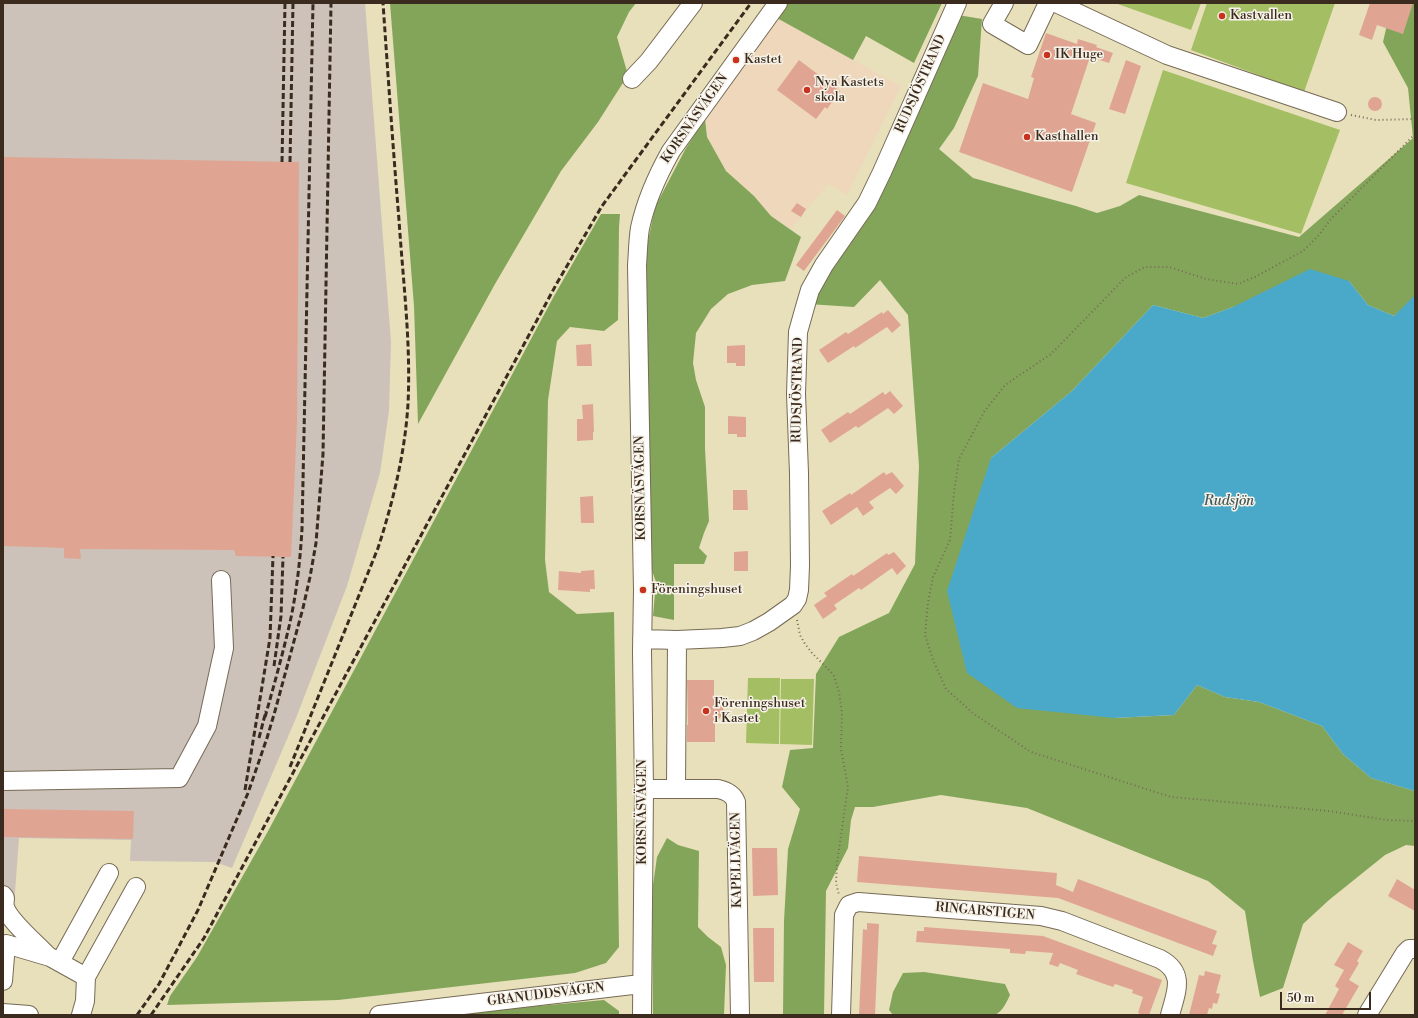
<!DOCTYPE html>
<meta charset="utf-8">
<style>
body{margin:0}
#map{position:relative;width:1418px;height:1018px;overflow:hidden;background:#e7e0ba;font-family:"Libre Bodoni",serif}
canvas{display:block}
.frame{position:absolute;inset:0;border:4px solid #3b2a1e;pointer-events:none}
.scale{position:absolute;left:1280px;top:992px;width:91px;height:18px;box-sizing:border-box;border:2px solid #3b2a1e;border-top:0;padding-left:5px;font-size:12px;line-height:14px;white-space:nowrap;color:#3b2a1e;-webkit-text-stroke:3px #f7f3e8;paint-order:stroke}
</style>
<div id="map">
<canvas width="1418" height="1018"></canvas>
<div class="frame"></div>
<div class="scale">50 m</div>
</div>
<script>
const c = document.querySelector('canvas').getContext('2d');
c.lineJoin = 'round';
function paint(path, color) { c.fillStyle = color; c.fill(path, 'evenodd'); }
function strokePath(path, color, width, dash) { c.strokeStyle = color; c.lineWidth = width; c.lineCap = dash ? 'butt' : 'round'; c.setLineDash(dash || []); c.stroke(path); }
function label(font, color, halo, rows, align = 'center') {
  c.font = font + ' "Libre Bodoni",serif'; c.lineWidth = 3; c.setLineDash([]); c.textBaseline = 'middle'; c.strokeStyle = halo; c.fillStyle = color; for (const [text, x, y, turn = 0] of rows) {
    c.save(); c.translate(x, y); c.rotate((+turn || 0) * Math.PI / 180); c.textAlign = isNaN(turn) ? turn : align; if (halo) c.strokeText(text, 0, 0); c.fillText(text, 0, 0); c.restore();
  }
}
const built = new Path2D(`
 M775,17L901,86L847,195L828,184L791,229L771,216L754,196L726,171L707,137L705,119Z`);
const industrial = new Path2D(`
 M3,3H365L391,342L389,411L380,473L347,586L296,718L232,868L215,862L130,861L131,840L19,838L14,906L3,920Z`);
const green = new Path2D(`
 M1115,3H1201L1191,30Z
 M1207,3H1335L1304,92L1191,50Z
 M1163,70L1340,130L1301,234L1126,183Z
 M748,678H780L779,744L746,743Z
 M781,679H814L812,745L780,744Z`);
const forest = new Path2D(`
 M390,3H636L629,12L617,37L628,75L598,122L561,171L495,284L418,424L414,306Z
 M786,3H942L914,63L866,36L853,60L775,17Z
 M1392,3H1415V295L1413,299L1394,316L1368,305L1349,281L1233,307L1203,318L1153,305L1072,391L991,458L1114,718L1174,715L1197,685L1225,697L1259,702L1322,726L1343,754L1371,778L1415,791V846L1406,845L1385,855L1329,900L1303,924L1283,988L1260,997L1253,961L1245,911L1208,881L1027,808L941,795L873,807H855L851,820L848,848L826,891L824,1015H783L784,921L788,849L800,809L782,787L790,750L813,748L816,674L839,637L889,613L915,564L919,466L908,315L880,280L854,307L808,304L958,15L982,19L978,76L954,128L939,149L973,178L1076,206L1097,213L1120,206L1139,195L1299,237L1413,138L1408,88L1383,42Z
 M705,119L707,137L726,171L754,196L771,216L801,237L785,281L752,285L728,294L711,309L696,333L693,363L696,380L705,407V449L709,521L704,533L699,548L707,556L704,564H674V620L653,616L656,582L651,568L650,551L646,251L655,207L686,148Z
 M601,214H620L619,227L618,320L604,331L570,327L557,341L548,400L545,560L549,592L577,614L614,612L619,947L606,963L575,973L338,1000L167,1005L170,996L197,957L267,833L554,296Z
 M667,838L678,845L699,851L698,927L708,937L721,947L726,965L724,1015H653L652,892L657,857Z
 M924,972L1005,984L1010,995C1006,1003 1003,1011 995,1015H893L889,1010L893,992L903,973Z
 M604,1000L619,1011V1015H440Z`);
const water = new Path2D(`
 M1310,269L1349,281L1368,305L1394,316L1415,295V791L1371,778L1343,754L1322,726L1259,702L1225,697L1197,685L1174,715L1114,718L1017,708L967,673L947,591L991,458L1072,391L1153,305L1203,318L1233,307Z`);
const building = new Path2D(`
 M1370,3H1413L1403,34L1377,25L1372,40L1359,35Z
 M1046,33L1077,44L1078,39L1097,45L1096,47L1113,53L1109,63L1090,57L1071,114L1096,123L1072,192L959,152L983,83L1028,99L1034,78L1031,77Z
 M799,60L840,91L827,109L825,107L816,119L777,90Z
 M1126,60L1141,66L1125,114L1109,109Z
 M1368 104a7 7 0 1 1 14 0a7 7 0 1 1-14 0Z
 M3,157L299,162L297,423L291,557L236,556L234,550L80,549L81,559L64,558V548L3,546Z
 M797,203L806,209L801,217L791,211Z
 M837,210L845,216L804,271L796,265Z
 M888,310L901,325L892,333L887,327L855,348L854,346L828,363L819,350L846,332L848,334L882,312L883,314Z
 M591,344L592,366H577L576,345Z
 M745,345V366H736V363H727V346Z
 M890,391L903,406L894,414L888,408L858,428L856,426L830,443L821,430L848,412L850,414L883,392L885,395Z
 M593,404L594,432H593V440L577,441V419H583L582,405Z
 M728,416L746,417V437H737V434H728Z
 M884,472L886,475L892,472L904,486L896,494L890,488L869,502L874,508L863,516L857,507L831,525L822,511L850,493L851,495Z
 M733,490H747L748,510H733Z
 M593,496L594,523H581L580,497Z
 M748,551V571H734V552Z
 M894,552L906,566L897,575L892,568L861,590L859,588L834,605L837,609L823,619L814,605L827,596L824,593L852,574L853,576L887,553L888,555Z
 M594,570L595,589H590V592L558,590L559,571L581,573V571Z
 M687,680H714V700L723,708L724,714L715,722V742H687V725H688Z
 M3,809L134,811L133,839L3,837Z
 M752,848H777L778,895L753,896Z
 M859,856L1057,873L1056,885L1073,892L1078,879L1217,931L1212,944L1217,945L1213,956L1058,898L857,882Z
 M1397,879L1415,890V911L1388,896Z
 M867,923L879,924L875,1015H859L863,929L867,930Z
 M924,927L1043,936L1162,980L1149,1015H1144L1138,1013L1143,997L1132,993L1133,990L1115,984L1113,987L1076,974L1078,970L1060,963L1058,967L1049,964L1053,953L1026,951L1025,954L1010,953V949L916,942L917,931H924Z
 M753,928H774V982H754Z
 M1348,942L1363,951L1357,961L1359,963L1349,980L1359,986L1342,1015H1325L1339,989L1335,986L1344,970L1334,965Z
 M1205,971L1221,975L1216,993L1220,994L1217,1004L1213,1003L1212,1009L1209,1008L1207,1015H1189L1199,975L1204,976Z`);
const path = new Path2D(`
 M1351,115L1376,120L1415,119
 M1415,134L1331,219L1319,235L1303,251L1255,277L1238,284L1206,279L1169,267H1145L1126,277L1051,354L1005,385L984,412L959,459L954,492L950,540L933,577L928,602L925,635L933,660L946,689L974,714L1031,752L1171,797L1329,811L1387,820L1415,821
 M797,620L800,635L805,644L812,653L831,672L834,676L839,692L842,713L841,749L848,787L837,863L836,883L839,895`);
const minor = new Path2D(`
 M1004,3L992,24L1028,45L1048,3
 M1056,3L1167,55L1337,112
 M632,79L649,61L693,3
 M642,639L677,640L722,638L740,636L753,631L769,622L793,605L797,599L799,590L800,566L799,473L796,394L798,332L805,307L810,290L824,265L867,203L882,172L957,3
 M3,781L179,778L207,726L224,648L221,580
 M676,788L677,640
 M644,789H718C727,791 733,794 736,802L740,1015
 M3,895L5,898C5,900 4,904 5,907C9,921 37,944 47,955
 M60,962L109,873
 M86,977L136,887
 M3,981L6,944L50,957L86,977L85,1001L81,1015
 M3,1013L29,1015
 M379,1015L641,984
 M642,1015L644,789L642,652L643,590L637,265C638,253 638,240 640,228C646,200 657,176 671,151L778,3
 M841,1015L844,915L849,905L858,902L1041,916L1062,921L1160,959C1186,973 1176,992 1170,1015
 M1367,1015L1405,953L1409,949H1415`);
const rail = new Path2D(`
 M282,162L285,3
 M290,162L293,3
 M274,666L281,616L283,557
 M265,717C273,689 281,660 288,631C296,598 300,563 302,529L313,3
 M259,738L266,711
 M290,767L378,548C393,502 405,453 408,404C411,342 403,281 399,220C393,148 388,75 383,3
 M245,790L270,638L273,556
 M137,1015L159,984L198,910L248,793L267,738L275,711L303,608L310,577L316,543L323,454L331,3
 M151,1015L204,938L557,283L602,206L751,3`);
const markers = [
 [1222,16,4,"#c8321e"],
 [1047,55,4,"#c8321e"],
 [736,60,4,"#c8321e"],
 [807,90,4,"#c8321e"],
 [1027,137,4,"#c8321e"],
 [643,590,4,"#c8321e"],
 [706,711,4,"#c8321e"]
];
const poiNames = [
 ["Kastvallen",1230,16],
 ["IK Huge",1055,55],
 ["Kastet",744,60],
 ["Nya Kastets",815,83],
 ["skola",815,98],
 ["Kasthallen",1035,137],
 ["Föreningshuset",651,590],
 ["Föreningshuset",714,704],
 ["i Kastet",714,719]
];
const streetNames = [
 ["RUDSJÖSTRAND",921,84,-66],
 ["KORSNÄSVÄGEN",695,119,-55],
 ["RUDSJÖSTRAND",798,390,-89],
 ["KORSNÄSVÄGEN",641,488,-91],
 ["KORSNÄSVÄGEN",643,812,-90],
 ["KAPELLVÄGEN",737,860,-91],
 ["RINGARSTIGEN",985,912,5],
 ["GRANUDDSVÄGEN",546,995,-7]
];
const waterNames = [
 ["Rudsjön",1229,502]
];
paint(built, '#eed7bb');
paint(industrial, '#ccc2b9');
paint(green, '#a4be64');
paint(forest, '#83a55a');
paint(water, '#4aa8c9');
paint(building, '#e0a592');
strokePath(minor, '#776a55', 20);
strokePath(path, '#776a55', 2, [1, 3]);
strokePath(minor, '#fff', 18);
strokePath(rail, '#3b2a1e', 3, [6, 3]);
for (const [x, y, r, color] of markers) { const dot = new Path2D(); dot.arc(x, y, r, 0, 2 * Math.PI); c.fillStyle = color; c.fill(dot); strokePath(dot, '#f7f3e8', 1.5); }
label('13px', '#3b2a1e', '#f7f3e8', poiNames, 'left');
label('13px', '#3b2a1e', '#f7f3e8', streetNames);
label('italic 14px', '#40565a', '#f7f3e8', waterNames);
</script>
